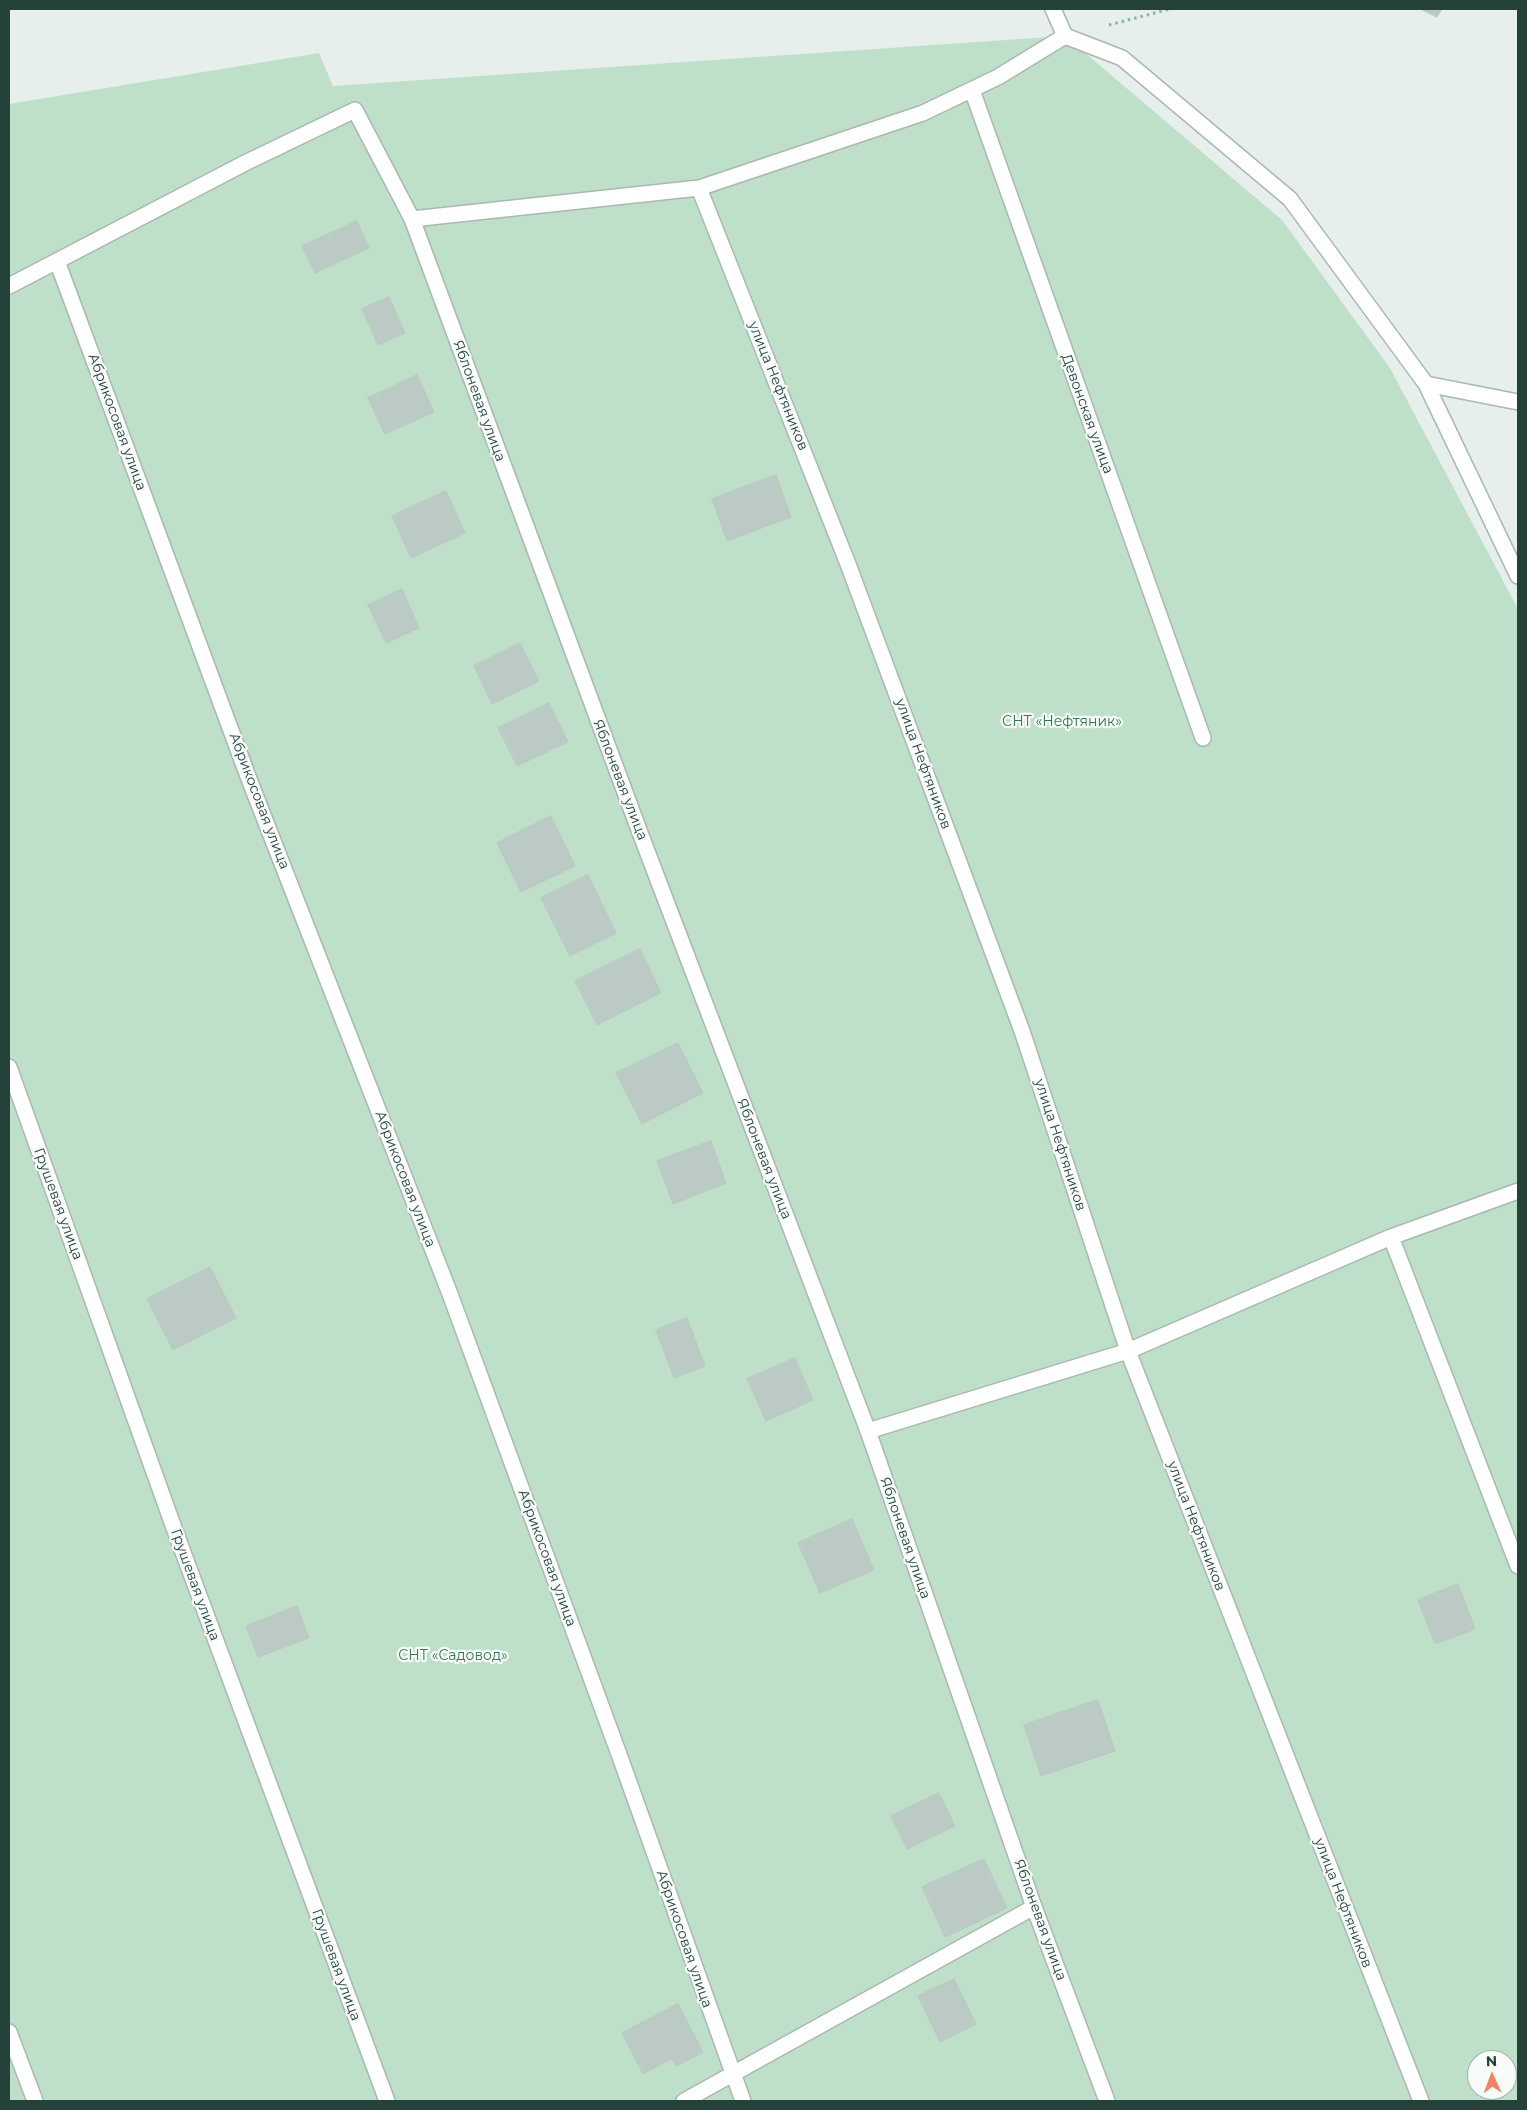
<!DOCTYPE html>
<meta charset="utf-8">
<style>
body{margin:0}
#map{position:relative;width:1527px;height:2110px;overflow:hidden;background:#e6efeb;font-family:Montserrat,sans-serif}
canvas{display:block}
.frame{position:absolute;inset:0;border:10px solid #24423a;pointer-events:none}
.north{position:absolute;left:1467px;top:2050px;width:50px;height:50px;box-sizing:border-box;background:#f7fbf9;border:1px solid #a3b1ad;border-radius:50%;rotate:358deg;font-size:14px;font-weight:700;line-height:20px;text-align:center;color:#24423a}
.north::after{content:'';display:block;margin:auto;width:18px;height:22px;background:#f4845f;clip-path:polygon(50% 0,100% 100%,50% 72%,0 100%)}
</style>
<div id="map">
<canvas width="1527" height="2110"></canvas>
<div class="frame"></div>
<div class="north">N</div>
</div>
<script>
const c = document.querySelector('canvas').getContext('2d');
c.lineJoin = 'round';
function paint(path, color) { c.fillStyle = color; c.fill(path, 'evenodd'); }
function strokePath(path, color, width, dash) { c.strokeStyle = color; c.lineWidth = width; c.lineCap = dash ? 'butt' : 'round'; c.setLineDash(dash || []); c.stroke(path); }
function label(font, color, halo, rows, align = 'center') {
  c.font = font + ' Montserrat,sans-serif'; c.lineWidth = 4.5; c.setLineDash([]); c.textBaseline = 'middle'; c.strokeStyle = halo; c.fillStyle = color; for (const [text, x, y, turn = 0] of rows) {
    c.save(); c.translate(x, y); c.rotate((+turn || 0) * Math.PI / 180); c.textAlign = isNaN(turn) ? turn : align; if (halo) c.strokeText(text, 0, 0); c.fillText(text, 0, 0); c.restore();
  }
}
const green = new Path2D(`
 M1065,36L1282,220L1390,368L1518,609V2101H9V104L319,53L333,86ZM1477,2060H1507V2090H1477Z`);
const building = new Path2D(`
 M1421,9H1442L1437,17Z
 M357,221L369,248L315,273L302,246Z
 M389,297L405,333L378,345L362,309Z
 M417,375L434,412L385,434L368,398Z
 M776,475L791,517L727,541L712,499Z
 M446,491L465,533L411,558L392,516Z
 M402,589L419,628L386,643L368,605Z
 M520,643L539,681L492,704L474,666Z
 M549,703L568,742L517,766L498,728Z
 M551,816L575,866L521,892L497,843Z
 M588,875L616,933L570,956L541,898Z
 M640,949L661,993L597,1025L575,981Z
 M678,1043L703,1093L642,1124L616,1073Z
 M711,1141L726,1183L673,1204L657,1161Z
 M210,1267L236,1318L173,1350L147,1299Z
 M687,1318L705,1366L674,1378L656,1330Z
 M795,1358L813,1400L766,1421L747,1379Z
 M852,1519L874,1570L820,1593L798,1543Z
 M1458,1584L1475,1629L1435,1644L1418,1600Z
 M297,1606L309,1638L258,1657L246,1626Z
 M1098,1700L1115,1751L1041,1776L1024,1725Z
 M939,1793L955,1826L907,1849L891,1816Z
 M984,1859L1007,1908L945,1937L922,1887Z
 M954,1979L976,2024L940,2042L918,1996Z
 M678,2004L703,2052L677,2066L671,2059L643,2074L622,2033Z`);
const path = new Path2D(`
 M1109,25L1170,9`);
const service = new Path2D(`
 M1053,9L1065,36L1122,58L1290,199L1426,384L1518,576
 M1426,384L1518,402
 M1391,1237L1518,1566
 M868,1431L1128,1351L1391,1237L1518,1191
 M684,2101L1034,1907`);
const minor = new Path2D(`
 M972,90L1203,738
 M699,188L848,564L1022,1031L1128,1351L1421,2101
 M412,219L642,838L868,1431L1034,1907L1107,2101
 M57,261L249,779L450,1294L620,1757L743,2101
 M9,286L245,163L355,110L412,219L699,188L923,113L998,77L1065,36
 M9,1067L174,1528L387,2101
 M9,2032L35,2101`);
const streetNames = [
 ["улица Нефтяников",778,386,68],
 ["Яблоневая улица",479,401,70],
 ["Девонская улица",1087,414,70],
 ["Абрикосовая улица",117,422,70],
 ["улица Нефтяников",923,764,70],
 ["Яблоневая улица",620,780,69],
 ["Абрикосовая улица",259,801,69],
 ["улица Нефтяников",1060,1145,72],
 ["Яблоневая улица",764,1159,69],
 ["Абрикосовая улица",405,1179,69],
 ["Грушевая улица",58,1204,70],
 ["улица Нефтяников",1196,1526,69],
 ["Яблоневая улица",905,1538,71],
 ["Абрикосовая улица",547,1558,70],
 ["Грушевая улица",195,1585,70],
 ["улица Нефтяников",1343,1903,69],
 ["Яблоневая улица",1040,1920,70],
 ["Абрикосовая улица",684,1939,71],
 ["Грушевая улица",336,1965,70]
];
const parkNames = [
 ["СНТ «Нефтяник»",1062,722],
 ["СНТ «Садовод»",453,1656]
];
paint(green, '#bfe0c8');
paint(building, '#bbcac4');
strokePath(building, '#b8c9c2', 1);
strokePath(service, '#a8b8b2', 18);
strokePath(minor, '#a8b8b2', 18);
strokePath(path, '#86b3a5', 3, [2.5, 4]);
strokePath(service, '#fff', 15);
strokePath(minor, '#fff', 15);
label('14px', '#24423a', '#f7fbf9', streetNames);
label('14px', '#2d7a4b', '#f7fbf9', parkNames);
</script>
